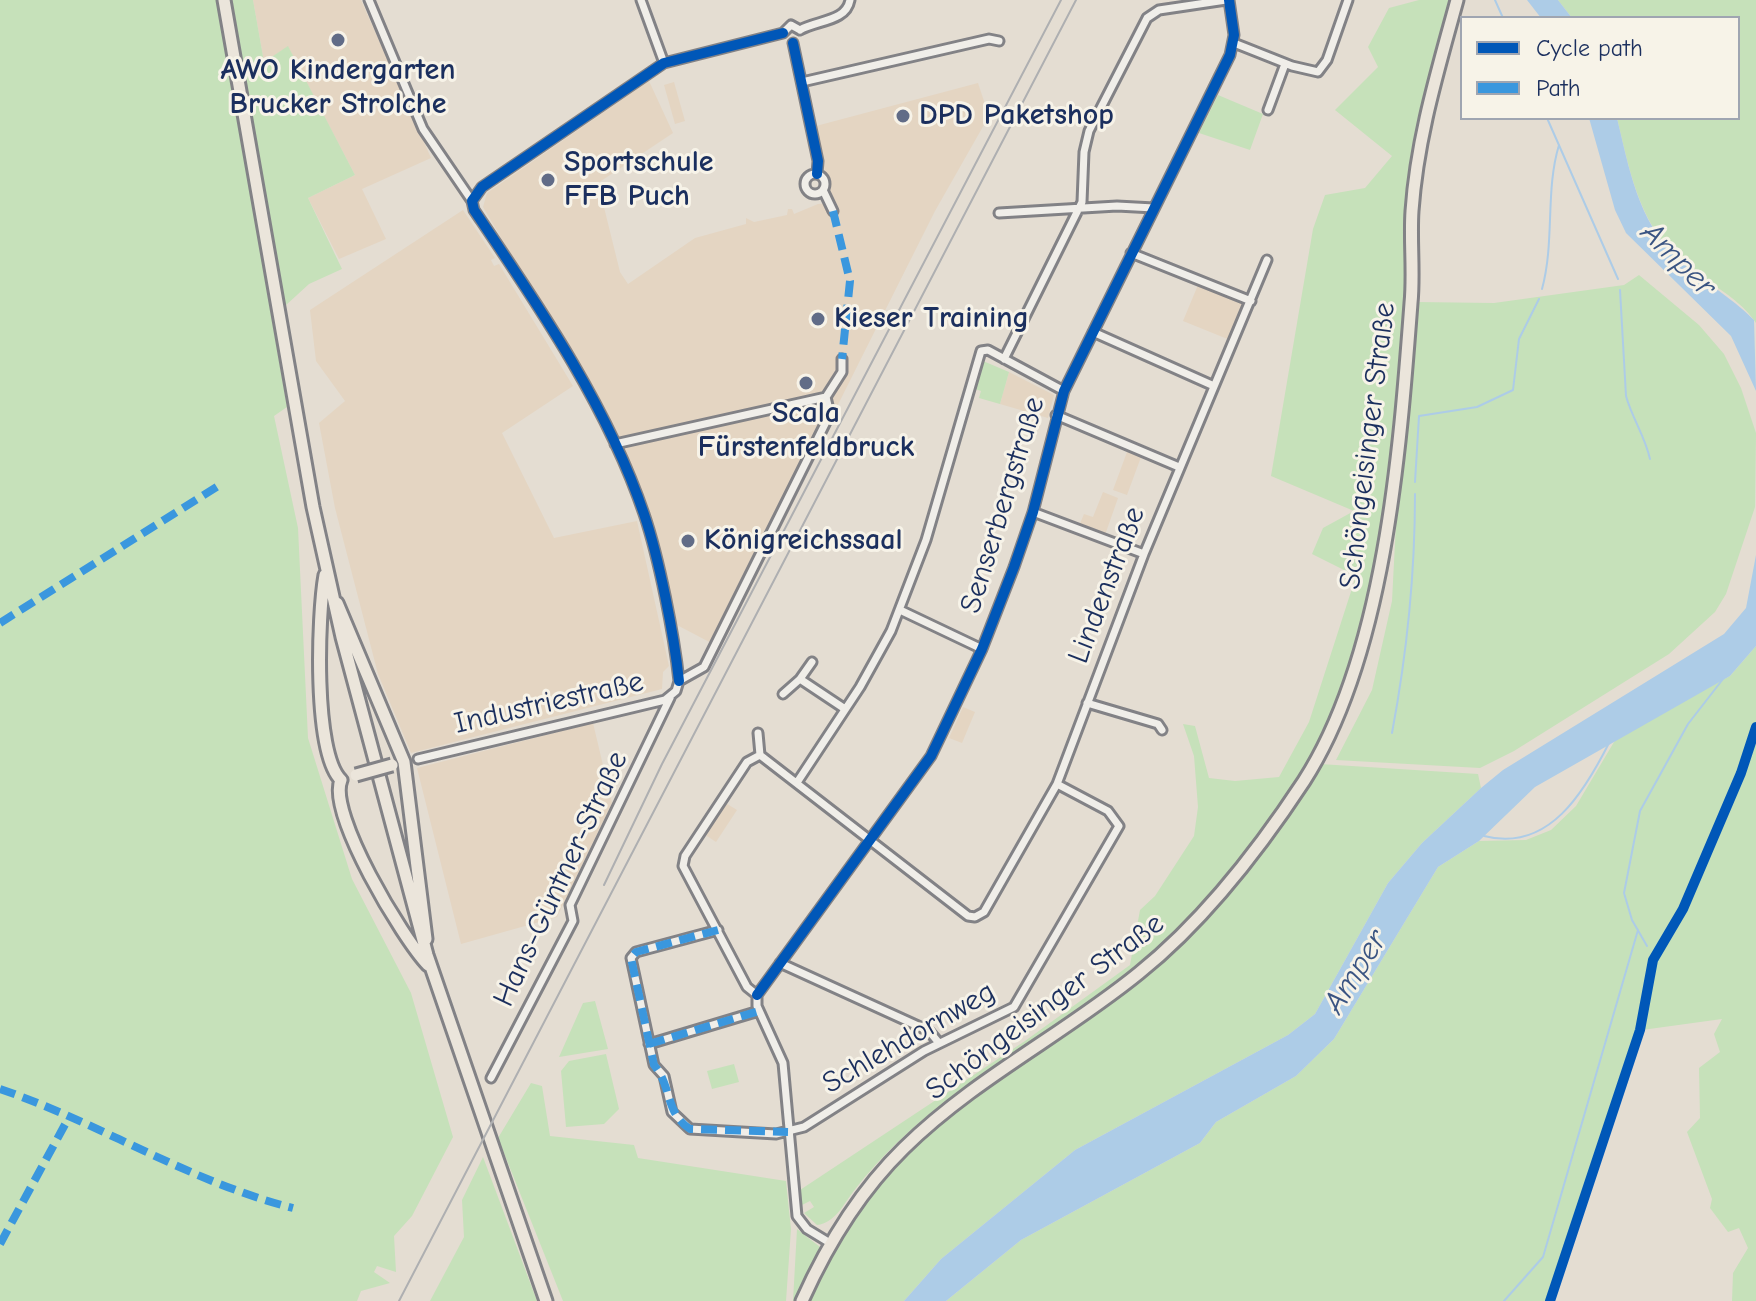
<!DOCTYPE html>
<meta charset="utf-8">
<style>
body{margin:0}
#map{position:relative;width:1756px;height:1301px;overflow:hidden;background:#e4ddd2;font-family:"Comic Neue",sans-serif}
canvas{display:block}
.legend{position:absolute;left:1460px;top:16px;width:280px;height:104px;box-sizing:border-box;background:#f7f3e8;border:2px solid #9fa5b1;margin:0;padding:10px 14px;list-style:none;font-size:24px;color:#1b2f5e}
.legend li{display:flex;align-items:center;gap:16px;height:40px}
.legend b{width:40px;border:2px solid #9fa5b1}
</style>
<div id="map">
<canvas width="1756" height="1301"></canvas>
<ul class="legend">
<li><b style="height:10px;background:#0057b8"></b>Cycle path</li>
<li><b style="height:10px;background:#3a97de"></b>Path</li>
</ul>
</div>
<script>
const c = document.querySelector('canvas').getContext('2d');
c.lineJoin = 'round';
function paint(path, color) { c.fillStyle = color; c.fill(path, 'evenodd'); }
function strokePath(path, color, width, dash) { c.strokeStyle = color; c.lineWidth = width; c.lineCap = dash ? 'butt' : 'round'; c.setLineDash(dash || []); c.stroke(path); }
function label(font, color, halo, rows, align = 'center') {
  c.font = font + ' "Comic Neue",sans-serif'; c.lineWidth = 6; c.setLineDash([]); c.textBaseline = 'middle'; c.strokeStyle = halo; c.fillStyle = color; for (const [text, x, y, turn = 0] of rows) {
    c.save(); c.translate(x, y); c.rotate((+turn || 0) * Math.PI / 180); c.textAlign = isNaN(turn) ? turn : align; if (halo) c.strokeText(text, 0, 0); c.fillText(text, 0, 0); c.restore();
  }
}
const built = new Path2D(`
 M253,0H361L431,158L362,189L386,239L339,259L308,198L355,175L288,47L264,62Z
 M649,81L673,133L598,183L620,272L628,284L695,238L746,224V218L754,222L787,215L788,209H792L794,214L818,204L831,203L816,126L978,83L989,116L935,211L717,646L675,624L651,520L619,439L483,207L487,193Z
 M674,82L685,121L675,124L664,85Z
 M463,210L495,258L491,260L494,266L499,264L573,386L502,433L554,538L637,521L669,666L663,672L662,689L411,753L378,674L335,508L319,423L345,401L316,361L310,310Z
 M1198,285L1245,304L1230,340L1183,321Z
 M1009,372L1054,395L1048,418L1000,404Z
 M1127,452L1141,457L1127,495L1113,490Z
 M1103,492L1118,498L1105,535L1079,526L1084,514L1093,517Z
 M963,707L975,712L962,743L949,738Z
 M593,723L612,803L557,917L461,944L417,768Z
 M724,802L737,810L716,842L704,834Z`);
const green = new Path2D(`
 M0,0H217L287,407L274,416L298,528L308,738L352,879L411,993L453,1137L412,1216L394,1236L396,1272L377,1266L374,1272L390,1283L361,1291L357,1301H0Z
 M232,0H253L264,62L288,46L355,175L308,198L342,269L309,284L285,306Z
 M1419,0H1453C1441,44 1425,90 1417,135C1412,163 1408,194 1407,223C1406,250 1409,277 1407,304C1396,429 1385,560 1345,680C1317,762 1253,852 1195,914C1126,987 1039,1033 960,1091C921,1118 882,1154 853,1192C843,1205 835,1223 817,1225L804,1213L814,1207L810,1201L802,1205L800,1190L1025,1041L1130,965L1140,910L1155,896L1194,836L1198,807L1194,756L1183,724L1195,726L1209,778L1235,781L1279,777L1309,722L1356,576L1312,554L1323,528L1354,511L1271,476L1313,229L1325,195L1365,188L1392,156L1335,110L1378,67L1368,47L1389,8Z
 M1558,0H1756V323C1736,293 1701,281 1676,257C1638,219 1629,168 1617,118H1738V18H1572Z
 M1218,95L1263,114L1250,150L1199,133Z
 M1639,275L1699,325L1724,354L1741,388L1756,433L1755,507L1726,594L1715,612L1669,654L1514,751L1480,768L1336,760L1372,690L1392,601L1398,484L1416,302L1494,303L1624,285Z
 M983,361L1009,372L1000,404L979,398L981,391L975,389Z
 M1756,646V1301H1732L1733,1273L1748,1248L1739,1228L1728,1232L1710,1208L1712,1199L1687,1132L1700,1118L1699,1068L1720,1052L1714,1034L1722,1019L1642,1030L1639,1022L1548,1301H946L1021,1240L1200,1143L1216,1122L1296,1076L1334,1039L1438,867L1479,841L1526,840L1551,830L1576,806L1617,737L1730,676Z
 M1320,764L1478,774L1481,788L1422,843L1388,883L1315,1014L1288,1035L1075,1150L941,1259L904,1301H810C829,1260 849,1221 877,1186C950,1096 1060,1047 1148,974C1218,916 1271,840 1320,764Z
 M595,1001L608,1049L559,1057L583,1003Z
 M606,1054L619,1109L604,1124L566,1127L561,1071L569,1061Z
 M734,1064L739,1082L712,1089L707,1071Z
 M531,1083L542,1086L550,1136L634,1145L638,1158L786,1181L791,1229L786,1301H563L498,1138Z
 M483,1157L537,1301H430L464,1237L462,1200Z
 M797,1229L820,1247L796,1301H793Z`);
const water = new Path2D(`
 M1527,0H1558L1572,18H1541Z
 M1589,118H1617C1629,168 1638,221 1677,258C1701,280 1730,296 1754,320L1756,391L1731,336L1626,233L1615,210Z
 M1756,555V646L1730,676L1535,787L1479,841L1438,867L1334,1039L1296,1076L1216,1122L1200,1143L1021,1240L946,1301H904L941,1259L1075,1150L1288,1035L1315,1014L1388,883L1422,843L1481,788L1503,770L1724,634L1746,608Z`);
const stream = new Path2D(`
 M1495,0L1503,18
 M1547,118L1618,279
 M1542,289C1555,241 1545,191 1559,145
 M1620,290L1626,396C1632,418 1645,436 1650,459
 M1415,482L1419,416L1477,407L1513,390L1519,339L1539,299
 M1392,733C1407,653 1415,576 1415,494
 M1484,836C1549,853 1585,791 1610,741
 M1647,946L1632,920L1624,893L1640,811L1688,724L1723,679
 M1504,1301L1543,1257L1638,930`);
const minor = new Path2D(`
 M369,0L423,129L472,201L474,210C538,305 607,405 644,514C659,558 674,634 679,681L676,691L665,700L418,759
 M641,0L664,63
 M800,30C817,20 846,22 850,0
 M783,33L791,25L800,30
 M793,43L818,161L817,174
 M1234,43L1292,66L1318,72L1327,60L1348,0
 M802,82L989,39L999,41
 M1268,110L1285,64
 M805 184a10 10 0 1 1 20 0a10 10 0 1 1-20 0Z
 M823,190L833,211
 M472,201L482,187L664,63L783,33
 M999,213L1117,206L1154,208
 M1131,253L1251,301
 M1093,332L1214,386
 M1004,359L1082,202L1084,152L1089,131L1147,18L1159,10L1226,0
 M1056,415L1179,467
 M615,444L826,397L842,372V359
 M1033,512L1144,554
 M900,610L982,649
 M800,679L812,662
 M679,681L704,667L830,414L826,397
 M783,694L800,679L845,709
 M1087,703L1158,724L1162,730
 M758,733L760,755
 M760,755L968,916L975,917L984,912L1057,784L1144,554L1267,260
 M798,781L860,687L891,631L926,540L981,351L988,350L1064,391
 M718,930L636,952L631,958L654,1065L664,1076L672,1112L690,1129L776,1134L804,1127L924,1051L1014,1007L1119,826L1108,811L1057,784
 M780,963L929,1031L939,1043
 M757,995L931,756L982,649L1014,567L1033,512L1064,391L1230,55L1234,35L1229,0
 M757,995L747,987L683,866L685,856L747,762L760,755
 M757,995V1006L783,1063L797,1216L807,1229L830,1243
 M649,1044L759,1011
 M491,1078L573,921L570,905L670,698`);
const primary = new Path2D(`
 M802,1301C827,1245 860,1191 904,1148C974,1079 1063,1035 1139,973C1204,921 1258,851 1304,781C1385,655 1400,450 1411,303C1414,273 1410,241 1412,211C1417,138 1438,70 1457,0`);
const trunk = new Path2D(`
 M224,0L313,507L342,637L427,955L546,1301
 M325,575C318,614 313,753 341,780C327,813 403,939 428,965
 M337,603L404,762L426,939`);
const rail = new Path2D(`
 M604,885L662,764L1061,0
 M399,1301L1076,0`);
const trunkBridge = new Path2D(`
 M356,775L392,765`);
const quiet = new Path2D(`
 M833,211L850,281L842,359
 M0,623L218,486
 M718,930L636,952L631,958L654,1065C672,1086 665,1113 690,1129L788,1132
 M649,1044L759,1011
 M0,1089C100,1123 190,1182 293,1208
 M0,1244L68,1119`);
const cycleway = new Path2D(`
 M793,43L818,161L817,174
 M679,681C674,634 659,558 644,514C607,405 538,305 474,210L472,201L482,187L664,63L783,33
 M757,995L931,756L982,649L1014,567L1033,512L1064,391L1230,55L1234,35L1229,0
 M1550,1301L1640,1030L1653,960L1683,909L1741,773L1756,727`);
const markers = [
 [338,40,8,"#616c87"],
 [903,116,8,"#616c87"],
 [548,180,8,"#616c87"],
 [818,319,8,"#616c87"],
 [806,383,8,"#616c87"],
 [688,541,8,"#616c87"]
];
const poiNames = [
 ["AWO Kindergarten",338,71,"center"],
 ["Brucker Strolche",338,105,"center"],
 ["DPD Paketshop",919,116],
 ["Sportschule",564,163],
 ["FFB Puch",564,197],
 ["Kieser Training",834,319],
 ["Scala",806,414,"center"],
 ["Fürstenfeldbruck",806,448,"center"],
 ["Königreichssaal",704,541]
];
const streetNames = [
 ["Schöngeisinger Straße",1368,446,-83],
 ["Senserbergstraße",1003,505,-73],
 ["Lindenstraße",1107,585,-69],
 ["Industriestraße",549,703,-13],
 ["Hans-Güntner-Straße",561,879,-65],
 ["Schöngeisinger Straße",1045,1007,-37],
 ["Schlehdornweg",909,1038,-30]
];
const waterNames = [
 ["Amper",1678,260,45],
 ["Amper",1356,972,-58]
];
paint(built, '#e4d5c2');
paint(green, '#c6e1ba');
paint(water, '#adcce7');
strokePath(stream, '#adcce7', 2);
strokePath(minor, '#828286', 13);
strokePath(primary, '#828286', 17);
strokePath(trunk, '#828286', 17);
strokePath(minor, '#f0eee9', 7);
strokePath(primary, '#ebe5db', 11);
strokePath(trunk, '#ebe5db', 11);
strokePath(rail, '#aeafb1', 2);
strokePath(trunkBridge, '#828286', 17, []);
strokePath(trunkBridge, '#ebe5db', 11);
strokePath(quiet, '#3a97de', 8, [16, 8]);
strokePath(cycleway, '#0057b8', 10);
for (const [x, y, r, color] of markers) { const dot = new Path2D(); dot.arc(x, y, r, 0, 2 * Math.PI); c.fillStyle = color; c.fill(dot); strokePath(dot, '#f7f3e8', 3); }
label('bold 30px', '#1b2f5e', '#f7f3e8', poiNames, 'left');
label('30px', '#1b2f5e', '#f7f3e8', streetNames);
label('italic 32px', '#3a5482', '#f7f3e8', waterNames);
</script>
